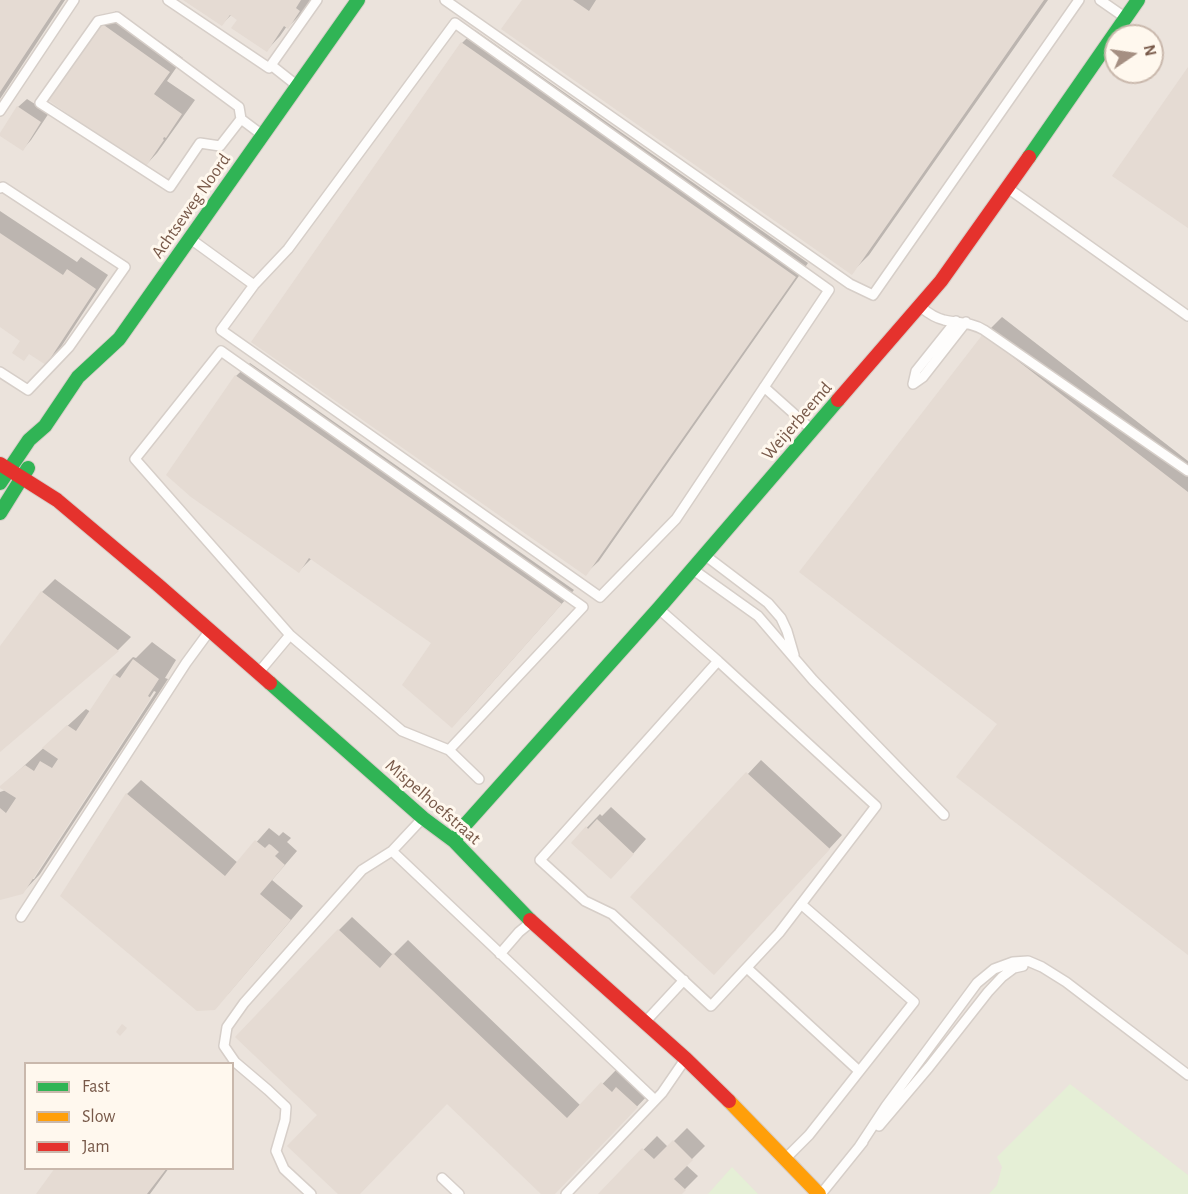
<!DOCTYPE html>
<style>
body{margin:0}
#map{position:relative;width:1188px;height:1194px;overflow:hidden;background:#f8f3eb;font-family:"Alegreya Sans",sans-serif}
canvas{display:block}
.legend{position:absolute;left:24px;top:1062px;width:210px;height:108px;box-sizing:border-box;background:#fff8ee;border:2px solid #c9b8ac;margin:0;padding:8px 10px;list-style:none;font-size:18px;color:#785949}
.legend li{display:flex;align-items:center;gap:12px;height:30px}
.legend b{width:30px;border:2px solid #c9b8ac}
.north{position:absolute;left:1104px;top:24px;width:60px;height:60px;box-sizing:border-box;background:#fff8ee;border:2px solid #c9b8ac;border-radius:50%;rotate:77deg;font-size:16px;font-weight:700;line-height:24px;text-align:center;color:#785949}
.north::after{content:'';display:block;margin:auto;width:21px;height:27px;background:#a58f82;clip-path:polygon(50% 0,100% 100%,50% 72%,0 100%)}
</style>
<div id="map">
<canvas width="1188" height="1194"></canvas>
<ul class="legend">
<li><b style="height:8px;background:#30b455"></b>Fast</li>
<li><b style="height:8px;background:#ff9f0a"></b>Slow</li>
<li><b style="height:8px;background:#e5322d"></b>Jam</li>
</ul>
<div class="north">N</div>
</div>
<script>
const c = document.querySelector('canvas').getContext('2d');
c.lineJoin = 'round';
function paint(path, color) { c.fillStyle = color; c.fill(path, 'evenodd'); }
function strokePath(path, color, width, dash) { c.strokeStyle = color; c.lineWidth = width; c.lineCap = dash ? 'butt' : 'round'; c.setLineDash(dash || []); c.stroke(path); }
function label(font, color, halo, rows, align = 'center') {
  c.font = font + ' "Alegreya Sans",sans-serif'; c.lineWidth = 6; c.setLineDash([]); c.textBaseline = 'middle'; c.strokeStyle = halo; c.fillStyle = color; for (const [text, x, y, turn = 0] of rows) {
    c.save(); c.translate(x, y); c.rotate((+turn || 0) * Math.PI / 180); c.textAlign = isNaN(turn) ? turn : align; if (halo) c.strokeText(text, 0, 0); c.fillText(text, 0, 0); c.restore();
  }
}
const industrial = new Path2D(`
 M0,0H1188V1194H0ZM1116,36H1152V72H1116ZM26,1064H232V1168H26Z`);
const green = new Path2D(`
 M1070,1084L1188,1175V1194H989L997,1185L1002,1167L997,1157Z
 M732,1167L758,1194H708Z`);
const shadow = new Path2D(`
 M0,0H65L0,99Z
 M185,0H311L301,14L288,27L287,26L280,36L267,50L239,19L232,14L222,24Z
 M524,0H1048L869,255L851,273Z
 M116,11L183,58L167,81L195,100L157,153L144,167L102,24Z
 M475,30L808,263L599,561L585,574L462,43Z
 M27,99L49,113L31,140L23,149L18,107Z
 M0,211L77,262L81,257L108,275L59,350L45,363L22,340L0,326Z
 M1002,317L1188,461V953L984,335Z
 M250,363L574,590L465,713L433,643L312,558L299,571L236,376Z
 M55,579L131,637L118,650L0,751V649L42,592Z
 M152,642L176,660L165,678L168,679L40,874L22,893L0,899V792L6,790L1,787L86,709L91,712L115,675L133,657L136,658ZM154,691L156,692L34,879H31Z
 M761,760L842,835L727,959L633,897Z
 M141,780L238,863L269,828L279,836L283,832L291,838L287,842L297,851L272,880L303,906L228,994L62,896L127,794Z
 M611,807L646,839L624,864L573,842L600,814L602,816Z
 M352,917L393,955L408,940L581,1106L616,1070L626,1079L630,1075L650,1093L553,1194H544L447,1102L359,1194H340L319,1115L339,930Z
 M687,1128L705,1146L686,1165L698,1176L680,1194H600L657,1136L668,1147Z
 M57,1168H169L150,1194H38Z`);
const building = new Path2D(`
 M0,0H61L0,92Z
 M183,0H301L296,8L300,11L288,29L284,26L267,52L231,28L237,20L230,15L222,26Z
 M522,0H573L589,11L596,0H1044L852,275L501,29Z
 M101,23L170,72L154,94L182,114L166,138L164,137L163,139L164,140L144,169L117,148L48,100Z
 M461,42L796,277L586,576L251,342Z
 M1188,67V228L1112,176Z
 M17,106L41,122L23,151L0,136V133Z
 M0,233L63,275L67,269L96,289L46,365L29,354L24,361L12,353L20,341L0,327Z
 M983,334L1188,492V955L956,777L997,724L799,572Z
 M235,375L562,604L452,728L402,685L431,643L309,558L299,573L191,497L166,475Z
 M41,591L119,651L0,752V646Z
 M133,659L159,679L148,696L151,698L23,894L0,900V808L6,813L16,798L0,788V786L25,765L34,771L40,761L52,768L58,759L42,748L67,725L76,731L114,674L120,678Z
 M746,772L830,849L714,975L630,897Z
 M126,793L225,876L255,840L265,848L269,844L271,845L279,852L275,856L285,865L260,894L291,920L215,1010L197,1011L60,896Z
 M597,819L634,854L611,879L571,843L586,826L588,829Z
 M338,929L380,968L393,953L567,1118L601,1082L612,1092L616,1087L638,1107L555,1194H541L447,1104L360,1194H338L287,1146L317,1115L235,1037Z
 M122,1024L127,1028L120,1036L116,1032Z
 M673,1140L693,1160L674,1179L686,1190L682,1194H598L642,1148L654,1159Z
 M55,1168H167L147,1194H36Z`);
const lane = new Path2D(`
 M168,0L269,68L317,0
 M445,0L850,284L873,295L1079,0
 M1100,0L1123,16
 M271,65L295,84
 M0,111L74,0
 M241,119L220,146L200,143L170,187L40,103L98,21L117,17L239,107L241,119L261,134
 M0,188L3,187L125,267L69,347L28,390L0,372
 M1009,189L1188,316
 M192,240L254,285L288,249L455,23L829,290L676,519L600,597L221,330L254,285
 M922,308C928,313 936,318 944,320C958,323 971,322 984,330L1188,471
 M913,384L923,377L966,322
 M913,384L916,371L956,321
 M764,387L811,429
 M706,556L768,603L781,618L787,631L794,655
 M695,571L758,616L813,680L944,815
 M660,610L718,661L540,860L585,901L612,914L711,1006L779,933L876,806L718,661
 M259,672L290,635L135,459L221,351L583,607L449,750L402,731L290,635
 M449,750L479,779
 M392,851L655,1100
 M21,917L186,663L208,633
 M500,954L519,932L530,923
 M747,968L859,1071
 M647,1020L684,980
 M879,1126L929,1067L988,992L1002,977L1014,968L1023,966
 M859,1147L886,1106L977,983L994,969L1013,962L1028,961L1042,967L1066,982L1188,1075
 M786,1158L809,1135L914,1002L801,904
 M442,1178L459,1194
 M311,1194L284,1169L276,1151L285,1120L286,1107L268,1090L235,1062L224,1046L227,1027L244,1003L362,870L392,851L421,820
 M566,1194L662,1093L684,1061
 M821,1194L863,1142`);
const fast = new Path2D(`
 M1029,157L1138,0
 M0,483L29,440L45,426L78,377L119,339L358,0
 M0,513L28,468
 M270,683L423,818L454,841L530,920
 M454,841L464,826L659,608L838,400`);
const slow = new Path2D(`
 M729,1101L819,1194`);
const jam = new Path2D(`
 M838,400L941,281L1029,157
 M0,464L57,500L158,585L270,683
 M530,920L686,1059L729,1101`);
const streetNames = [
 ["Achtseweg Noord",191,206,-55],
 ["Weijerbeemd",797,421,-49],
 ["Mispelhoefstraat",433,802,41]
];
paint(industrial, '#ebe3dc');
paint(green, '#e5efd6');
paint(shadow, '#0003');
paint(building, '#e5dbd3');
strokePath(lane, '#d6cec8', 12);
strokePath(fast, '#d7cec8', 16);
strokePath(slow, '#d7cec8', 16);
strokePath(jam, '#d7cec8', 16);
strokePath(lane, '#fefdfc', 9);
strokePath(fast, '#30b455', 14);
strokePath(slow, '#ff9f0a', 14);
strokePath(jam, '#e5322d', 14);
label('18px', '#785949', '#fff8ee', streetNames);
</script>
